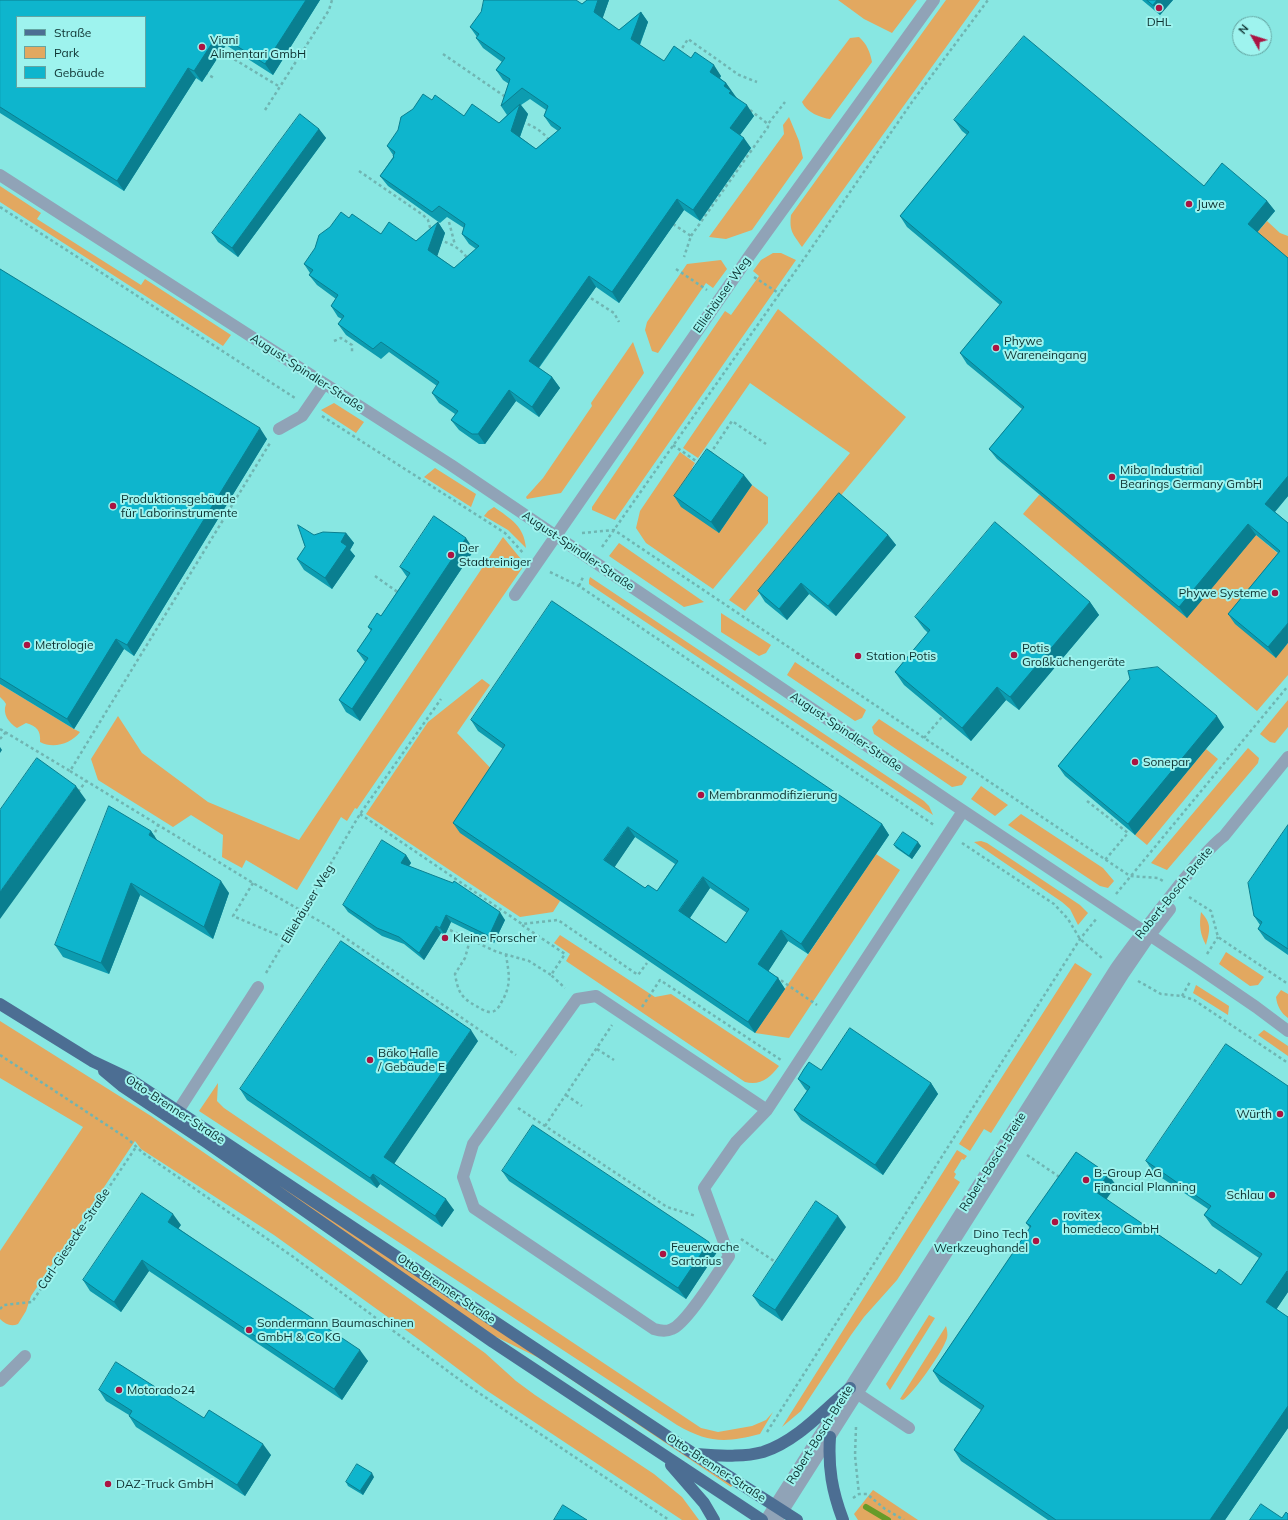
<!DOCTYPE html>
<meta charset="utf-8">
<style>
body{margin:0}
#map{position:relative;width:1288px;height:1520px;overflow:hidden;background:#9ef3ee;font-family:Mulish,sans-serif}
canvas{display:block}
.legend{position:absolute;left:16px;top:16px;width:130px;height:72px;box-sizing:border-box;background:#9ef3ee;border:1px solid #64a5a2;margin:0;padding:5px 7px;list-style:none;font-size:12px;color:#0d3130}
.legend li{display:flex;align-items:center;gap:8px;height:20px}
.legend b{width:20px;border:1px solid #64a5a2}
.north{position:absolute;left:1232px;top:16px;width:40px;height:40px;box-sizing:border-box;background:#9ef3ee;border:1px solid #64a5a2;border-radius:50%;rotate:309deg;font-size:11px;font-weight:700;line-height:16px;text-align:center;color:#0d3130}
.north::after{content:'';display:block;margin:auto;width:14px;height:18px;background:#aa1442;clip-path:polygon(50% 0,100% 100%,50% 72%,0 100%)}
</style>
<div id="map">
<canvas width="1288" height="1520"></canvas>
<ul class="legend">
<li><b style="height:5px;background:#4c6e93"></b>Straße</li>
<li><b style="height:11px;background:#e2a860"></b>Park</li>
<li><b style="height:11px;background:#0eb5cd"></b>Gebäude</li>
</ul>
<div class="north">N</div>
</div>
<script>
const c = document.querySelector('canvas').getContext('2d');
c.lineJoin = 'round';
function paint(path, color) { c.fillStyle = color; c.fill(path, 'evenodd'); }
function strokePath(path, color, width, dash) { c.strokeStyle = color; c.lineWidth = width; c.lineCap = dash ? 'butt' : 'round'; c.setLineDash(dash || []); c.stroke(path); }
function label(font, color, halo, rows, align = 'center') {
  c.font = font + ' Mulish,sans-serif'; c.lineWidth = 4; c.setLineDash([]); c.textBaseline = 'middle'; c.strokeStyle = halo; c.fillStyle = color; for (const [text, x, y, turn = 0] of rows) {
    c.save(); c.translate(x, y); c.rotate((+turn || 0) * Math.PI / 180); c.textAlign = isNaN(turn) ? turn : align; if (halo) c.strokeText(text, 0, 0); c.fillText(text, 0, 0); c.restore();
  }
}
const built = new Path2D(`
 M0,0H1288V1520H0ZM17,17H145V87H17ZM1240,24H1264V48H1240Z`);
const green = new Path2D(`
 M838,0H917L892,33L864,19Z
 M946,0H980L802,247C793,234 789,231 791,215Z
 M859,37C867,44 870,52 872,62L830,119C821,118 806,112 802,102L850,38Z
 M789,117L799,141L803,158L752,230L726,239L709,237L784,134L783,125Z
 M0,186L41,213L37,219L141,285L145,279L231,335L223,346L0,202Z
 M1267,221L1280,233L1288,236V262L1255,235Z
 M773,253H781L796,260L615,520L592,510V507L725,311L731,315L759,276L753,271L761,260Z
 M721,260L727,269L713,288L706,283L658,353L652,351L645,330L647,322L687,264Z
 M778,309L906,417L745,611L729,600L850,453L750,383L698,458L683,448Z
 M633,342L644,373L561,493L527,499L526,497L543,478L592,406L591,403Z
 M334,403L364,422L356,433L321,410Z
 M680,452L695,463L692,468L703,476L719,533L752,485L768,497V523L713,589L646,543L636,528L640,511Z
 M435,468L476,494L471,507L424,477Z
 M1039,495L1256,535L1288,562L1275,658L1288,643V675L1257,711L1023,514Z
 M494,507C511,519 524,526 526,548L508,530L484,516L488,511Z
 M503,537L525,564L357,809L355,808L347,821L341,817L297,890L246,860L242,868L222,857L223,835L191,815L173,827L98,780L91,759L118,716L142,753L208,802L299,840Z
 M619,543L704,602L684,607L609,556Z
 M590,577L924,801L929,806L933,815L589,584V580Z
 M721,613L771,645L766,653L759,656L721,632Z
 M795,662L866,710L862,718L855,721L787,675Z
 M482,679L490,685L457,733L499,777L560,901L553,912L520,917L366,814L428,722Z
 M0,684L74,729L80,732C71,744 53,749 40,742C41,731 37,726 26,723L17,728C9,723 2,714 6,704L4,701L0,697Z
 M1288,700V727L1275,743L1270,742L1260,734Z
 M879,719L967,777L962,785L952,787L874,734L872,727Z
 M1248,748L1259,758L1258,763L1167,870L1151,863Z
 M1206,749L1218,759L1147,845L1135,835Z
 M981,786L1008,805L995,816L971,799Z
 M1021,814L1103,868L1114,881L1108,888L1100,886L1008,825Z
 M981,841L987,843L1080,905L1088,913L1078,925L1070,909L1062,902L974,842Z
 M876,854L900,870L789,1038L755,1033Z
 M1201,912C1212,924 1210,930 1206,945C1200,934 1199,925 1201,912Z
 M560,935L655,997L671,994L779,1066C770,1078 760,1086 745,1082L566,961L570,954L554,943Z
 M1226,952L1264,977L1258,985L1250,986L1219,964Z
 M1075,963L1092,974L991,1133L984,1129L970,1151L959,1144Z
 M1196,985L1229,1006L1228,1015L1193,993Z
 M1281,990L1288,994V1018C1281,1013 1277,1006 1276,997Z
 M0,1021L151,1116L245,1181L485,1353L516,1381L535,1395L654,1474L682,1497L699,1520H682L486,1390L421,1341L274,1235L141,1149L135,1141L31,1296L26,1311L18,1324C11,1327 5,1324 0,1319V1251L83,1127L0,1078Z
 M1264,1030L1288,1046V1056L1258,1035Z
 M126,1079L734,1483L731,1487L560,1372L537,1357L482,1330Z
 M218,1083L217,1101L224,1108L359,1200L701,1428L718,1432L752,1426L766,1420L773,1412L760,1434C726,1443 708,1443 677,1425L199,1111Z
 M957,1150L967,1156L964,1160L962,1159L954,1172L956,1174L954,1178L960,1182L897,1280L864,1317L851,1335L801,1411L782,1427Z
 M929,1315L935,1318L890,1390L886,1384Z
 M946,1326C947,1330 948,1334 947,1338C944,1350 913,1394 903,1400L900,1399Z
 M873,1490L918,1520H858L854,1514Z`);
const stream = new Path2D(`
 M866,1507L888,1520`);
const path = new Path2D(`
 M219,50L280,87
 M679,53L688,39L739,75L757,82
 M443,54L507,98
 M205,73L214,78
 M265,110L329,10L332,0
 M750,110L768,124L785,102
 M522,122C534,126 542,131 550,141
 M359,171L423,215L428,220L431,231
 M0,207L295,398
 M449,222L455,245
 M673,224L691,236L684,257
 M691,236L768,127V124
 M439,240C452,244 460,248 468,259
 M676,269L707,290
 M754,277L780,294
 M586,295L614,313L619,322
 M334,341L341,338L352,345V353
 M322,416L505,533L524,554
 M673,445L699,463
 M710,454L732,421L766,444
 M582,533L614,530L1130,876L1158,878L1163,881
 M602,547L806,256L912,102L988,0
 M550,572L579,586L934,825
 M375,576L399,593
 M579,586L584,575
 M0,729L70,771L270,443
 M924,738L942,717
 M0,739L6,732
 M70,771L253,883L328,926L516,1055
 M78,792L86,781
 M1087,801L1128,833L1105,860
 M360,814L522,924L558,920L638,975L647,963
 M153,838L158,825
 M962,843L1054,904L1068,919L1080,939L1103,959
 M253,883L233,916L287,939
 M1116,894L1288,686
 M1189,897L1211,911L1218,937L1288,984
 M522,925L565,954L551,975L565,988
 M450,930L497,952L529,961L551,975
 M470,940L465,958L455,974C458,991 460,997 476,1006C480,1008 485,1012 490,1012C496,1012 499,1007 501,1003C512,985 509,974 506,955
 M1207,954L1218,937
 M266,973L360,814L441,699
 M776,977L817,1005
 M1138,981L1161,994L1182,996L1194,1000L1288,1063
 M1182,996L1190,982
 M642,1007L660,980L781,1060
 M597,1049L614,1060
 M0,1055L128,1139L143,1153L292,1256L464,1383L669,1520
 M566,1095L582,1106
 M518,1108L667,1207L696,1216
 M545,1126L612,1025
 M1027,1155L1061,1178
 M741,1239L777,1263
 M0,1309L4,1305L32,1302L136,1147
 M856,1427L855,1456L859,1494
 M767,1432L1080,939L1097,918
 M853,1498L859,1494H867L885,1509L904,1520`);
const minor = new Path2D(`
 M0,175L451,465L956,806L1199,968L1256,1007L1288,1031
 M279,429L302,416L324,384
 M515,595L750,255L934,0
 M767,1110L596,996L577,999L473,1144L463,1177L474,1208L654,1329C660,1331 666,1332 672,1329C687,1323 718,1272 729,1256L704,1188L736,1142L767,1110L963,811
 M178,1111L258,987
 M0,1381L25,1356
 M852,1390L909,1428
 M766,1520L1116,968C1138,937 1161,908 1184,879C1197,864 1208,848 1224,836L1288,757
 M777,1520L1124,973L1150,935L1170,909`);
const major = new Path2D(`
 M0,1004L92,1061L128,1078L694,1454L797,1520
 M104,1071L122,1086L206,1142L493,1342L762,1520
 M830,1437C828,1468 832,1491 843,1520
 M695,1454C717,1455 741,1458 763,1452C797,1441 823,1411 850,1388
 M671,1465L704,1503L714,1520`);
const wall = new Path2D(`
 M0,0H320L273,75L226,45L202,82L196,78L124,191L0,113Z
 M587,0H609L602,19L619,30L641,12L648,22L640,45L664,61L691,58L721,76L720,78L726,83L736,98L754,116L740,135L751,148L700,221L684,210L619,303L596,287L539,368L552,377L560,388L539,417L516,401L485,444H479L459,430L451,420L455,414L439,403L432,393L437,386L389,352L381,359L346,335L338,324L342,319L338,317L331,306L336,299L317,285L309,275L310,273L304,264L349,218L381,234L416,241L438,222L445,233L437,256L454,268L476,249L469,244L462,234L464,228L447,217L440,223L388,186L380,176L393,157V155L387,146L432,100L464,116L499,123L507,115L501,106L509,84L503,80L496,70L502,62L483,48L476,38L477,37L470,27L582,4ZM530,99L546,110L544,116L551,126L558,131L536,149L520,137L528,114L521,105Z
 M1142,0H1173L1160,15Z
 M954,120L1204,186L1267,201L1275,211L1257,232L1288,258V496L1275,512L1288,523L1276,658L1235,624L1228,614L1278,553L1256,535L1187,618L997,459L989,449L1022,409L967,364L960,353L1000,305L907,227L900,216L967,135L962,131Z
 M319,129L326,138L238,257L218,242L212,233Z
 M0,269L267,439L134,656L124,649L74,729L0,684Z
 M752,485L719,533L681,507L674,496Z
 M346,533L354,543L350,550L355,556L332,589L304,570L297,559L314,535Z
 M888,535L896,545L836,616L809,594L787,620L765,602L758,591Z
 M474,550L360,721L346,712L339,700L365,662L357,651L371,631L368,627L381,616L407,577L400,567Z
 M1090,602L1099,615L1019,710L1006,700L971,741L904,685L895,672L928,633L924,629L915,617Z
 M1130,679L1224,727L1135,835L1065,776L1058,766Z
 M471,720L882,824L889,835L808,954L788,941L768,971L778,978L785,989L755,1033L460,833L453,823L503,749L478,731ZM635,837L675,864L657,891L645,888L614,867ZM710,888L747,913L726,943L690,918Z
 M1288,825V955L1265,939L1258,929L1260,925L1254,916Z
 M151,831L157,840L229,893L213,939L140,895L109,974L63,957L55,945Z
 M894,845L921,846L912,859L896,848Z
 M406,855L411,863L409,866L505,920L494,943L451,922L445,935L441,933L424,960L404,944L382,936L348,912L343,905Z
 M478,1041L394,1163L454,1210L442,1227L380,1184L377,1188L247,1100L240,1089Z
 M821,1070L931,1083L938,1094L883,1175L801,1120L794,1110L807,1091L805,1089L798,1079Z
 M1288,1086V1292L1276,1309L1288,1317V1428L1225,1520H1048L961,1461L954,1450L981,1410L940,1382L933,1371L1030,1228L1026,1223L1116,1185L1106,1199L1216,1274L1241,1285L1259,1258L1212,1226L1204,1215L1208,1209L1153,1172L1146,1161Z
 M502,1171L709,1242L717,1252L686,1299L509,1181Z
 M181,1225L178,1228L368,1361L342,1400L149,1271L121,1312L90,1291L83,1280Z
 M846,1227L782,1321L760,1306L753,1296Z
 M99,1390L204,1418L271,1455L245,1496L136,1427L129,1416V1415L106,1401Z
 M374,1477L363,1495L348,1486L346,1482Z`);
const shadedWall = new Path2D(`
 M306,0H320L273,75L265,64Z
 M598,0H609L601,23L594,12Z
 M1157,0H1173L1160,15L1153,5Z
 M641,12L648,22L638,49L631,39Z
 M218,34L226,45L202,82L194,71Z
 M714,65L721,76L717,82L710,72Z
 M188,68L196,78L124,191L117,181Z
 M726,83L739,101L737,104L724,86Z
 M520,104L528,114L518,142L511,131Z
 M747,105L754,116L737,139L730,128Z
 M319,129L326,138L238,257L232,248Z
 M744,138L751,148L700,221L693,210Z
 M677,199L684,210L619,303L612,292Z
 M1267,201L1275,211L1255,235L1248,224Z
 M438,222L445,233L436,260L428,250Z
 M589,276L596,287L536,371L529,361Z
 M552,377L560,388L539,417L532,407Z
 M509,390L516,401L485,444L478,434Z
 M260,428L267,439L134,656L127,645Z
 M744,475L752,485L719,533L711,522Z
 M1288,476V496L1272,515L1265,504Z
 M1248,524L1256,535L1187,618L1179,607Z
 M346,533L354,543L350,550L355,556L332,589L325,578L341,542Z
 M888,535L896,545L836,616L828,606Z
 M466,538L474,550L360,721L352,709Z
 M801,583L809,594L787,620L779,609Z
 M1090,602L1099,615L1019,710L1010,697Z
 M1288,623V643L1276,658L1268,647Z
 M116,639L124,649L74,729L67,719Z
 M997,687L1006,700L971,741L962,728Z
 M1217,716L1224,727L1135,835L1128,824Z
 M0,747L2,750L0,753Z
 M76,786L86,800L0,919V892Z
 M882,824L889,835L808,954L801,944Z
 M628,827L635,837L612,871L604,860Z
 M151,831L159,843L149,835Z
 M918,842L921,846L912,859L909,856Z
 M406,855L411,863L406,870L401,863Z
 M703,877L710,888L687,922L679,911Z
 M221,881L229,893L213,939L204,927Z
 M131,883L140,895L109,974L101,963Z
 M500,912L505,920L494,943L489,936Z
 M446,915L451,922L445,935L440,928Z
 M436,926L441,933L424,960L419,953Z
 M781,930L788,941L766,975L758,964Z
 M778,978L785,989L755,1033L748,1022Z
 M471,1030L478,1041L392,1167L384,1157Z
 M931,1083L938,1094L883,1175L875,1165Z
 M373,1174L380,1184L377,1188L370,1178Z
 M1108,1174L1116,1185L1104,1203L1096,1192Z
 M446,1199L454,1210L442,1227L435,1216Z
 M173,1214L181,1225L176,1232L168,1222Z
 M838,1216L846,1227L782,1321L775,1310Z
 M709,1242L717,1252L686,1299L678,1288Z
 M142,1260L149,1271L121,1312L114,1302Z
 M1287,1271L1288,1273V1292L1274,1313L1266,1302Z
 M360,1350L368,1361L342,1400L334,1389Z
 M1288,1406V1428L1225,1520H1210Z
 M263,1444L271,1455L245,1496L237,1485Z
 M372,1473L374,1477L363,1495L360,1491Z`);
const building = new Path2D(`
 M0,0H306L265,64L218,34L194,71L188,68L117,181L0,107ZM17,17H145V87H17Z
 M484,0H576L582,4L587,0H598L594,12L619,30L641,12L631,39L664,61L674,46L691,58L695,52L714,65L710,72L726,83L724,86L731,91L729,93L747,105L730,128L744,138L693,210L677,199L612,292L589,276L529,361L552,377L532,407L509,390L478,434H472L451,420L458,411L432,393L439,382L381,342L373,349L338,324L344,316L331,306L338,295L309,275L313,270L304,264L315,248L319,235L330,227L341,212L349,218L352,214L381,234L389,222L416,241L438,222L428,250L454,268L479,246L462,234L465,224L439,206L432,212L380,176L394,157L393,156L395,152L387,146L398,130L401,117L413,109L423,94L432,100L435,95L464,116L472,104L499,123L520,104L511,131L536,149L561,128L544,116L548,106L522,88L501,106L510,79L496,70L505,58L476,38L479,34L470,27L481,12Z
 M1147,0H1157L1153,5Z
 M1024,36L1204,186L1222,163L1267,201L1248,224L1288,258V476L1265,504L1288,523V623L1268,647L1228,614L1280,551L1248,524L1179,607L989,449L1024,407L960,353L1002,302L900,216L969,132L954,120Z
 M300,114L319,129L232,248L212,233Z
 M0,269L260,428L127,645L116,639L67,719L0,678Z
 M707,449L744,475L711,522L674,496Z
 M839,493L888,535L828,606L801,583L779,609L758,591Z
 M434,516L466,538L352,709L339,700L368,658L357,651L372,629L368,627L377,613L381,616L410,573L400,567Z
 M995,522L1090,602L1010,697L997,687L962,728L895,672L930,630L915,617Z
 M298,525L314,535L323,532L346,533L341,542L347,546L325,578L297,559L305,547Z
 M552,601L882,824L801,944L781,930L758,964L778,978L748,1022L453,823L505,745L471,720ZM628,827L678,861L657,891L648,885L645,888L604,860ZM703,877L749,909L726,943L679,911Z
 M1158,667L1217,716L1128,824L1058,766L1130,679L1128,671Z
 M37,758L76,786L0,892V810Z
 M109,806L151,831L149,835L221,881L204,927L131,883L101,963L55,945Z
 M1288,825V949L1258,929L1262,922L1254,916L1248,883Z
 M903,832L918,842L909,856L894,845Z
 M382,840L406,855L401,863L453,883L454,881L500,912L489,936L446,915L440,928L436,926L419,953L399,937L377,928L343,905Z
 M341,941L471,1030L384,1157L446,1199L435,1216L373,1174L370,1178L240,1089Z
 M850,1028L931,1083L875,1165L794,1110L810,1087L798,1079L804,1069L809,1062L821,1070Z
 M1226,1044L1288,1086V1272L1287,1271L1266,1302L1288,1317V1406L1210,1520H1056L954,1450L984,1406L933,1371L1031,1226L1026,1223L1076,1152L1108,1174L1096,1192L1216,1274L1219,1269L1241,1285L1262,1254L1204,1215L1211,1206L1146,1161Z
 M533,1125L709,1242L678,1288L502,1171Z
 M142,1193L173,1214L168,1222L360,1350L334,1389L142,1260L114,1302L83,1280Z
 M816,1201L838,1216L775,1310L753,1296Z
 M116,1362L204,1418L209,1410L263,1444L237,1485L129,1416L132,1411L99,1390Z
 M357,1464L372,1473L360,1491L346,1482Z
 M1261,1504L1282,1518L1286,1512L1288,1514V1520H1250Z
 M563,1505L587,1520H554Z`);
const markers = [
 [1159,8,4,"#aa1442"],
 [202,47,4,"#aa1442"],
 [1189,204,4,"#aa1442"],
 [996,348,4,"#aa1442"],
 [1112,477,4,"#aa1442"],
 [113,506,4,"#aa1442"],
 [451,555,4,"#aa1442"],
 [1275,593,4,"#aa1442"],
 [27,645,4,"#aa1442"],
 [1014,655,4,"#aa1442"],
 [858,656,4,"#aa1442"],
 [1135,762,4,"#aa1442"],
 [701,795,4,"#aa1442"],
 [445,938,4,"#aa1442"],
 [370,1060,4,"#aa1442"],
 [1280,1114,4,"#aa1442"],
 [1086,1180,4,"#aa1442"],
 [1272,1195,4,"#aa1442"],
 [1055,1222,4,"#aa1442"],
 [1036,1241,4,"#aa1442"],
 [663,1254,4,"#aa1442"],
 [249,1330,4,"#aa1442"],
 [119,1390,4,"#aa1442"],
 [108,1484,4,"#aa1442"]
];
const poiNames = [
 ["DHL",1159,22,"center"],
 ["Viani",210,40],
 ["Alimentari GmbH",210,54],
 ["Juwe",1197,204],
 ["Phywe",1004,341],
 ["Wareneingang",1004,355],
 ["Miba Industrial",1120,470],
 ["Bearings Germany GmbH",1120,484],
 ["Produktionsgebäude",121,499],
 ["für Laborinstrumente",121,513],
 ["Der",459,548],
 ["Stadtreiniger",459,562],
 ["Phywe Systeme",1267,593,"right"],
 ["Metrologie",35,645],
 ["Potis",1022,648],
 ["Großküchengeräte",1022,662],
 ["Station Potis",866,656],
 ["Sonepar",1143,762],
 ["Membranmodifizierung",709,795],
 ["Kleine Forscher",453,938],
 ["Bäko Halle",378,1053],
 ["/ Gebäude E",378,1067],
 ["Würth",1272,1114,"right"],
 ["B-Group AG",1094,1173],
 ["Financial Planning",1094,1187],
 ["Schlau",1264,1195,"right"],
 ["rovitex",1063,1215],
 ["homedeco GmbH",1063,1229],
 ["Dino Tech",1028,1234,"right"],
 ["Werkzeughandel",1028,1248,"right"],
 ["Feuerwache",671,1247],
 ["Sartorius",671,1261],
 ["Sondermann Baumaschinen",257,1323],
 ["GmbH & Co KG",257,1337],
 ["Motorado24",127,1390],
 ["DAZ-Truck GmbH",116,1484]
];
const streetNames = [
 ["Elliehäuser Weg",722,295,-55],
 ["August-Spindler-Straße",307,373,33],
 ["August-Spindler-Straße",578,551,34],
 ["August-Spindler-Straße",846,732,34],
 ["Robert-Bosch-Breite",1174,893,-51],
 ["Elliehäuser Weg",308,904,-59],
 ["Otto-Brenner-Straße",175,1110,33],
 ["Robert-Bosch-Breite",993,1162,-58],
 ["Carl-Giesecke-Straße",74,1239,-56],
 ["Otto-Brenner-Straße",446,1289,34],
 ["Robert-Bosch-Breite",820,1435,-58],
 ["Otto-Brenner-Straße",716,1468,33]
];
paint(built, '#88e7e2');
paint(green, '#e2a860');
strokePath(stream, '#669b29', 6);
strokePath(path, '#70b5b2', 2.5, [3, 3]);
strokePath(minor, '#90a3b7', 12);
strokePath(major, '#4c6e93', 12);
paint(wall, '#0c9cb0');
paint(shadedWall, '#0a7f90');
paint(building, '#0eb5cd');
strokePath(building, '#0a7f90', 1);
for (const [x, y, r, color] of markers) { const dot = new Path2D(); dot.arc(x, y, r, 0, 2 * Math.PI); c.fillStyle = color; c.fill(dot); strokePath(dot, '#9ef3ee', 1.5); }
label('12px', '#0d3130', '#9ef3ee', poiNames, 'left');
label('12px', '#0d3130', '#9ef3ee', streetNames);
</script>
